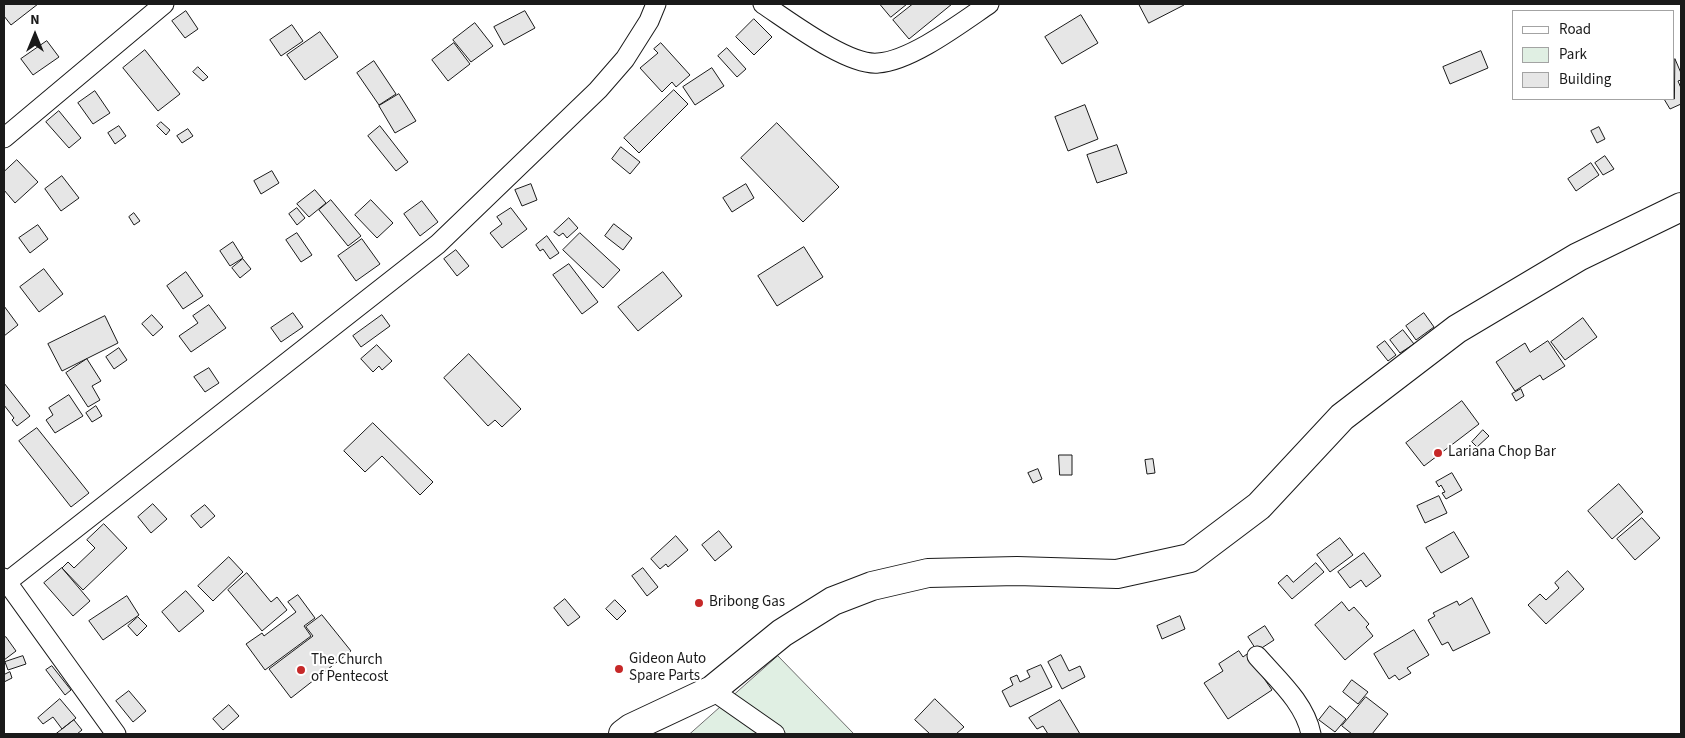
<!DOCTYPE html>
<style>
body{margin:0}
#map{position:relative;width:1685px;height:738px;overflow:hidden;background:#fff;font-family:"Source Sans 3",sans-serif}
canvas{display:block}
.frame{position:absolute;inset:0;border:5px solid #1a1a1a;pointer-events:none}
.legend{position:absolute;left:1512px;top:10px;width:162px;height:90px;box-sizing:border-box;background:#fff;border:1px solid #a3a3a3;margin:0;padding:6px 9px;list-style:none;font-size:15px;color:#1a1a1a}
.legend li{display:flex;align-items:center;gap:10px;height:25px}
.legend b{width:25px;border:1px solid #a3a3a3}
.north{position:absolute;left:10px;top:10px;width:50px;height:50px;-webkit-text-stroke:4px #fff;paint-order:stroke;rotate:0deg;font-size:14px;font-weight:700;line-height:20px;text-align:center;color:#1a1a1a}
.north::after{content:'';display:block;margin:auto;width:18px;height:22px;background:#1a1a1a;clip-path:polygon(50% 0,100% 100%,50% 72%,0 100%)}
</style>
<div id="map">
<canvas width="1685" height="738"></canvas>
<div class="frame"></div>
<ul class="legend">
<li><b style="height:6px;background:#fff"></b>Road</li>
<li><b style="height:14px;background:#e0efe3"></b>Park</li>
<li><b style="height:14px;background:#e6e6e6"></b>Building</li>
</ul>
<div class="north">N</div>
</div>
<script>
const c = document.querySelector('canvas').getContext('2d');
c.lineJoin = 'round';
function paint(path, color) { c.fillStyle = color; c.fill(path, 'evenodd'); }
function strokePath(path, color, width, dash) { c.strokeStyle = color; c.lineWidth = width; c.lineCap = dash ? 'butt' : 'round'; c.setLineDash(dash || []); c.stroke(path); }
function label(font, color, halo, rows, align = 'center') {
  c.font = font + ' "Source Sans 3",sans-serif'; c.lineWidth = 4; c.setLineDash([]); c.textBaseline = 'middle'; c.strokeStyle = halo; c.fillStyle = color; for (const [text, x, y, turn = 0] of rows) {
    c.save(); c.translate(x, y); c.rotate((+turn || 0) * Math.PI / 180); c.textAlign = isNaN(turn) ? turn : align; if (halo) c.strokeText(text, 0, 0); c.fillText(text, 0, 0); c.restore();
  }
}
const green = new Path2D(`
 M778,656L854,734H690Z`);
const building = new Path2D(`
 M4,4H38L11,25L4,16Z
 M880,4H907L891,17Z
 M913,4H952L909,39L893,20Z
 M1139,4H1183L1184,5L1149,23Z
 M186,11L198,29L185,38L172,21Z
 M525,11L535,28L504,45L494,27Z
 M1081,15L1098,43L1062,64L1045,37Z
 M754,19L772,37L754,55L736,37Z
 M475,23L493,46L471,62L453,40Z
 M292,25L303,41L281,56L270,40Z
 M320,32L338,57L305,80L287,55Z
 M47,41L59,57L33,75L21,59Z
 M454,43L470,64L448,81L432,60Z
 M661,43L690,75L676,87L672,82L662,92L640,68L658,53L654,49Z
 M727,48L746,69L737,77L718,56Z
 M145,50L180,94L158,111L123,68Z
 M1481,51L1488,68L1450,84L1443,67Z
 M1675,59L1681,73V80L1678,81L1681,88V104L1670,109L1664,99H1674Z
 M374,61L396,94L379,105L357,73Z
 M198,67L208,77L203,81L193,72Z
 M712,68L724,86L695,105L683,87Z
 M674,90L688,104L639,153L624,138Z
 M95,91L110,113L93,124L78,103Z
 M399,94L416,121L395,133L379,106Z
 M1085,105L1098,139L1068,151L1055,117Z
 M59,111L81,138L69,148L46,122Z
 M161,122L170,130L166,135L157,126Z
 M777,123L839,187L803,222L741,158Z
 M119,126L126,136L115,144L108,133Z
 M380,126L408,162L396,171L368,136Z
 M1599,127L1605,139L1597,143L1591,131Z
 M188,129L193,136L182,143L177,136Z
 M1117,145L1127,173L1097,183L1087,155Z
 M621,147L640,162L630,174L612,159Z
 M1605,156L1614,169L1603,175L1595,163Z
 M17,160L38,182L15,203L4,190V172Z
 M1591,163L1599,175L1576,191L1568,179Z
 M272,171L279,183L261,194L254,181Z
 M62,176L79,198L61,211L45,189Z
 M531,184L537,200L522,206L515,190Z
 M746,184L754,198L732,212L723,198Z
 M315,190L326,203L309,217L297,204Z
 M331,200L361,236L348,246L319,210Z
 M371,200L393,223L377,238L355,215Z
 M422,201L438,222L420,236L404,214Z
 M297,208L305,218L297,225L289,214Z
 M511,208L527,229L502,248L490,233L502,224L497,217Z
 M134,213L140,221L134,225L129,217Z
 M569,218L578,228L567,238L563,233L559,236L554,232Z
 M614,224L632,238L623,250L605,236Z
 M38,225L48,239L30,253L19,238Z
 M297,233L312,255L301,262L286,240Z
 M580,233L620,270L603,288L563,250Z
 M547,236L559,253L550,259L543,249L540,251L536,245Z
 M362,239L380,264L356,281L338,256Z
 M233,242L243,258L230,266L220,251Z
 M804,247L823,277L777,306L758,276Z
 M456,250L469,266L457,276L444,259Z
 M243,259L251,269L240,278L232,268Z
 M569,264L598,302L582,314L553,275Z
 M44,269L63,294L39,312L20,287Z
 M186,272L203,296L183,309L167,286Z
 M663,272L682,296L638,331L618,307Z
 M209,305L226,328L191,352L179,336L198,323L193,316Z
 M4,306L18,325L4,336Z
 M293,313L303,327L281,342L271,328Z
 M1424,313L1434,327L1416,340L1406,326Z
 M152,315L163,327L153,336L142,324Z
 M382,315L390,326L361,347L353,336Z
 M105,316L118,343L62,371L48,344Z
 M1583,318L1597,337L1565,360L1551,342Z
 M1403,330L1414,344L1400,353L1390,340Z
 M1385,341L1396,355L1388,361L1377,347Z
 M1548,341L1565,366L1543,380L1540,375L1515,391L1496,362L1525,343L1530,352Z
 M377,345L392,361L382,370L379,366L373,372L361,359Z
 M119,348L127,360L114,369L106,357Z
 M469,354L521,409L502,427L495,420L488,426L444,378Z
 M87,359L101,381L92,386L100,400L88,407L66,373Z
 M209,368L219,383L205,392L194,377Z
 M4,383L30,416L17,426L12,420L14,418L4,405Z
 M1521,389L1524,396L1516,401L1512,394Z
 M69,395L83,416L55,433L46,420L53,415L49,408Z
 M1462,401L1479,424L1424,466L1406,443Z
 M96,406L102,416L92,422L86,413Z
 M373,423L433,482L420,495L382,456L365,472L344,451Z
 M37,428L89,493L71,507L19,441Z
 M1483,430L1489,436L1477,447L1472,442Z
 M1059,455H1072V475H1060Z
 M1153,459L1155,473L1147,474L1145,460Z
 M1038,469L1042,479L1033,483L1028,473Z
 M1452,473L1462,490L1446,499L1442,493L1445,492L1441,485L1439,487L1436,482Z
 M1619,484L1643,512L1612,539L1588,511Z
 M1439,496L1447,513L1425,523L1417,506Z
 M153,504L167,519L151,533L138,517Z
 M205,505L215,516L201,528L191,516Z
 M1642,518L1660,538L1635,560L1617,539Z
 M104,524L127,548L83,590L62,568L68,562L74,568L95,548L87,540Z
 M719,531L732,547L715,561L702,545Z
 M1454,532L1469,557L1441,573L1426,548Z
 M676,536L688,550L668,567L666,564L660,569L651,559Z
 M1340,538L1353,555L1330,572L1317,555Z
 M1364,553L1381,576L1366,587L1361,580L1350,588L1338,572Z
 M229,557L243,572L213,601L198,586Z
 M1316,563L1324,572L1292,599L1278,583L1287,575L1293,582Z
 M62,568L90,601L73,616L44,583Z
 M643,568L658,587L647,596L632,576Z
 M1568,571L1584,589L1546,624L1528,605L1540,594L1546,600L1559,588L1555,583Z
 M247,573L271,602L277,597L287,610L262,631L228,590Z
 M186,591L204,611L179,632L162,612Z
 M298,595L315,618L304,626L311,636L265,670L246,644L262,633L264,636L296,612L288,602Z
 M127,596L139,615L103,640L89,621Z
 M1472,598L1490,633L1453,651L1448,642L1442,645L1428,620L1435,616L1433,613L1457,601L1459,605Z
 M565,599L580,617L568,626L554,608Z
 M615,600L626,611L617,620L606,609Z
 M1342,602L1349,611L1354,607L1369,624L1366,627L1373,636L1345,660L1315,625Z
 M322,615L351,651L291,698L269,669L313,636L306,627Z
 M1180,616L1185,629L1162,639L1157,626Z
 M138,617L147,626L137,636L128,626Z
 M1265,626L1274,640L1257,651L1248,637Z
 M1414,630L1429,655L1407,668L1411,673L1399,680L1395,675L1389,679L1374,654Z
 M6,637L16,651L4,660V638Z
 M1239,651L1243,657L1247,654L1272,690L1228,719L1204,683L1223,671L1219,664Z
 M1061,655L1069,671L1080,666L1085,677L1062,689L1048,662Z
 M23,656L26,664L8,670L5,662Z
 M1041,665L1052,687L1010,707L1002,691L1013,685L1010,678L1017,675L1020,682L1030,677L1027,671Z
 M52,666L71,690L65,695L46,670Z
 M10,672L12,678L4,682V675Z
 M1352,680L1368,692L1358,704L1343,692Z
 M129,691L146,711L133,722L116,701Z
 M1366,697L1388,714L1372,734H1352L1342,726Z
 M60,699L76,718L62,729L53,717L43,724L38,718Z
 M935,699L964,727L956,734H930L915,720Z
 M1060,700L1080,734H1048L1043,726L1037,729L1029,718Z
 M229,705L239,716L223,730L213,719Z
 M1330,706L1346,719L1335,732L1319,720Z
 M74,720L82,730L77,734H56Z`);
const minor = new Path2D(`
 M763,4C789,21 848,66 878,63C911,61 961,23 989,4
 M4,138L164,4
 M4,578L116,734
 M7,582L438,244L598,90L625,59L649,21L656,4
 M1257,656C1277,679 1305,703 1311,734
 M712,690L775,734`);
const primary = new Path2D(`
 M623,734L631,728L712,690L782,633L833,601L872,586L928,573L1017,571L1117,574L1190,558L1259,506L1342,417L1457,329L1578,257L1681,207`);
const markers = [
 [1438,453,5,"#c62828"],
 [699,603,5,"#c62828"],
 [619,669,5,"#c62828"],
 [301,670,5,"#c62828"]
];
const poiNames = [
 ["Lariana Chop Bar",1448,453],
 ["Bribong Gas",709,603],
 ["Gideon Auto",629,660],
 ["Spare Parts",629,677],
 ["The Church",311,661],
 ["of Pentecost",311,678]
];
paint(green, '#e0efe3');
strokePath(green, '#6a6a6a', 1);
paint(building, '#e6e6e6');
strokePath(building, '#1a1a1a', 1);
strokePath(minor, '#1a1a1a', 21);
strokePath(primary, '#1a1a1a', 30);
strokePath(minor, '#fff', 19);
strokePath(primary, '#fff', 28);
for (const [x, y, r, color] of markers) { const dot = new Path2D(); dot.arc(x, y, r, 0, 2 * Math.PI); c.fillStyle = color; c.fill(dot); strokePath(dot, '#fff', 2); }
label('15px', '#1a1a1a', '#fff', poiNames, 'left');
</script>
